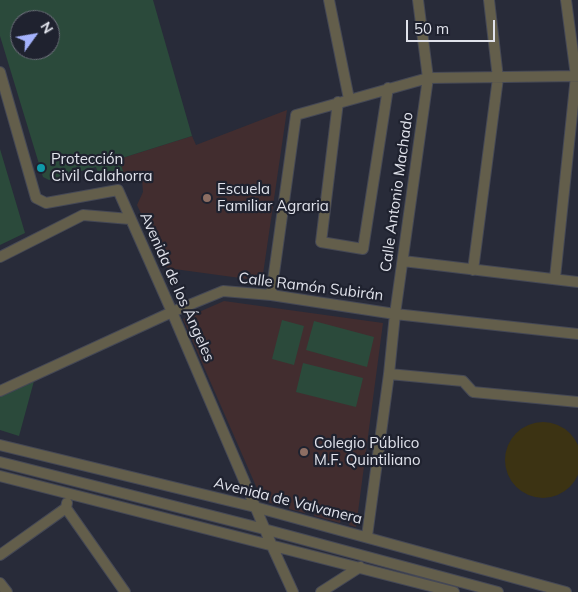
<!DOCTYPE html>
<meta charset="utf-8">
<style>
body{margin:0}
#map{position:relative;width:578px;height:592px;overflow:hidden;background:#282b39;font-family:Mulish,sans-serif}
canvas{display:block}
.north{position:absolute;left:10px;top:10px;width:50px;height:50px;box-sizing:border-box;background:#1f222f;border:1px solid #6c6f7a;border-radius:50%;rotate:58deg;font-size:14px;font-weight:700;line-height:20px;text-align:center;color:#e0e2eb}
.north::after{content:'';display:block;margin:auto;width:18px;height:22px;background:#a4b2fc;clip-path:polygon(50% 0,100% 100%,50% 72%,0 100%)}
.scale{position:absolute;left:406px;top:20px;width:89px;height:22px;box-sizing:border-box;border:2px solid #e0e2eb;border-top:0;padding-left:6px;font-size:15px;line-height:18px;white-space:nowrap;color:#e0e2eb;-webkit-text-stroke:4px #1f222f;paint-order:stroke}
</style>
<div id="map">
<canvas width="578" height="592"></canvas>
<div class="north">N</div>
<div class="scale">50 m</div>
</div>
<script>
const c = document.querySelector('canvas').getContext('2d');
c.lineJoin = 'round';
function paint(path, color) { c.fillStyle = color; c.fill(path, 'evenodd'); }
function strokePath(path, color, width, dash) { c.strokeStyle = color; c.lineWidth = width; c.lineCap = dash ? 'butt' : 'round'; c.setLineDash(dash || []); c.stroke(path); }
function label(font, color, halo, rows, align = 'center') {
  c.font = font + ' Mulish,sans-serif'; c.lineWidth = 4.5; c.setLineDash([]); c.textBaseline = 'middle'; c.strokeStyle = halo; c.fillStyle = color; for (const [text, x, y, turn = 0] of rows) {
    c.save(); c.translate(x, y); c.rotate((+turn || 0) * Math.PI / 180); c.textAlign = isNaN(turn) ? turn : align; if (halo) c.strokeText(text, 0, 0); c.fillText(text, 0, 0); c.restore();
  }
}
const education = new Path2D(`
 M287,110L262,281L167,268L137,205L143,192L142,179L135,171L124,174L119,159L192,136L196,145Z
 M224,301L383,323L356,527L349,525L350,522L341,520L340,523L333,521L314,516L315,513L306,510L305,513L289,509V506L281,503L279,506L262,500L183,319Z`);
const green = new Path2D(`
 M0,0H153L192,136L119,159L124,174L101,182L96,167L49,180L43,177L0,36ZM20,20H50V50H20Z
 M0,149L25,233L0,245Z
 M282,320L304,326L294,365L272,359Z
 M314,321L374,337L367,367L306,350Z
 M303,363L363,378L356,407L296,392Z
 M34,381L19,436L0,430V396Z`);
const sand = new Path2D(`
 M505 460a38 38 0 1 1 76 0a38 38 0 1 1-76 0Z`);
const street = new Path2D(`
 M329,0L349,99
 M0,72L36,198L46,203L118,190L172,312L272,546L293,592
 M338,102L321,242L363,249L388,88
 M0,257L83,215L130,219
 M403,261L578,282
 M473,270L498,78L489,0
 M555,278L576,76L566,0
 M271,295L296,115L428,78L578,76
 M389,374L463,381L473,392L578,402
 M0,391L172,312L223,291L271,295L395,314L578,334
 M0,445L255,507L566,592
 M0,462L264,529L498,592
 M0,476L454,592
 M66,508L125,592
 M367,536L389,374L395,314L428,78L418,0
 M0,555L66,508L67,503
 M0,583L7,592
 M321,592L360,567`);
const markers = [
 [41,168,5,"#0f9aa8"],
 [207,198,5,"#8d6e63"],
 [304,452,5,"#8d6e63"]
];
const poiNames = [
 ["Protección",51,159],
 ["Civil Calahorra",51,176],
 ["Escuela",217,189],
 ["Familiar Agraria",217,206],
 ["Colegio Público",314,443],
 ["M.F. Quintiliano",314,460]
];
const streetNames = [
 ["Calle Antonio Machado",397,192,-82],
 ["Avenida de los Ángeles",177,287,66],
 ["Calle Ramón Subirán",311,287,7],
 ["Avenida de Valvanera",288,501,14]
];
paint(education, '#422d2f');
paint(green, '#2b4a3b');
paint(sand, '#3c3313');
strokePath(street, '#454855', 12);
strokePath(street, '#635e4b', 10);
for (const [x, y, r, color] of markers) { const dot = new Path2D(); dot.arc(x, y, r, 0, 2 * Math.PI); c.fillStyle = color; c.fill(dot); strokePath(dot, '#1f222f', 2); }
label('15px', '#e0e2eb', '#1f222f', poiNames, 'left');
label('15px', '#e0e2eb', '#1f222f', streetNames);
</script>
